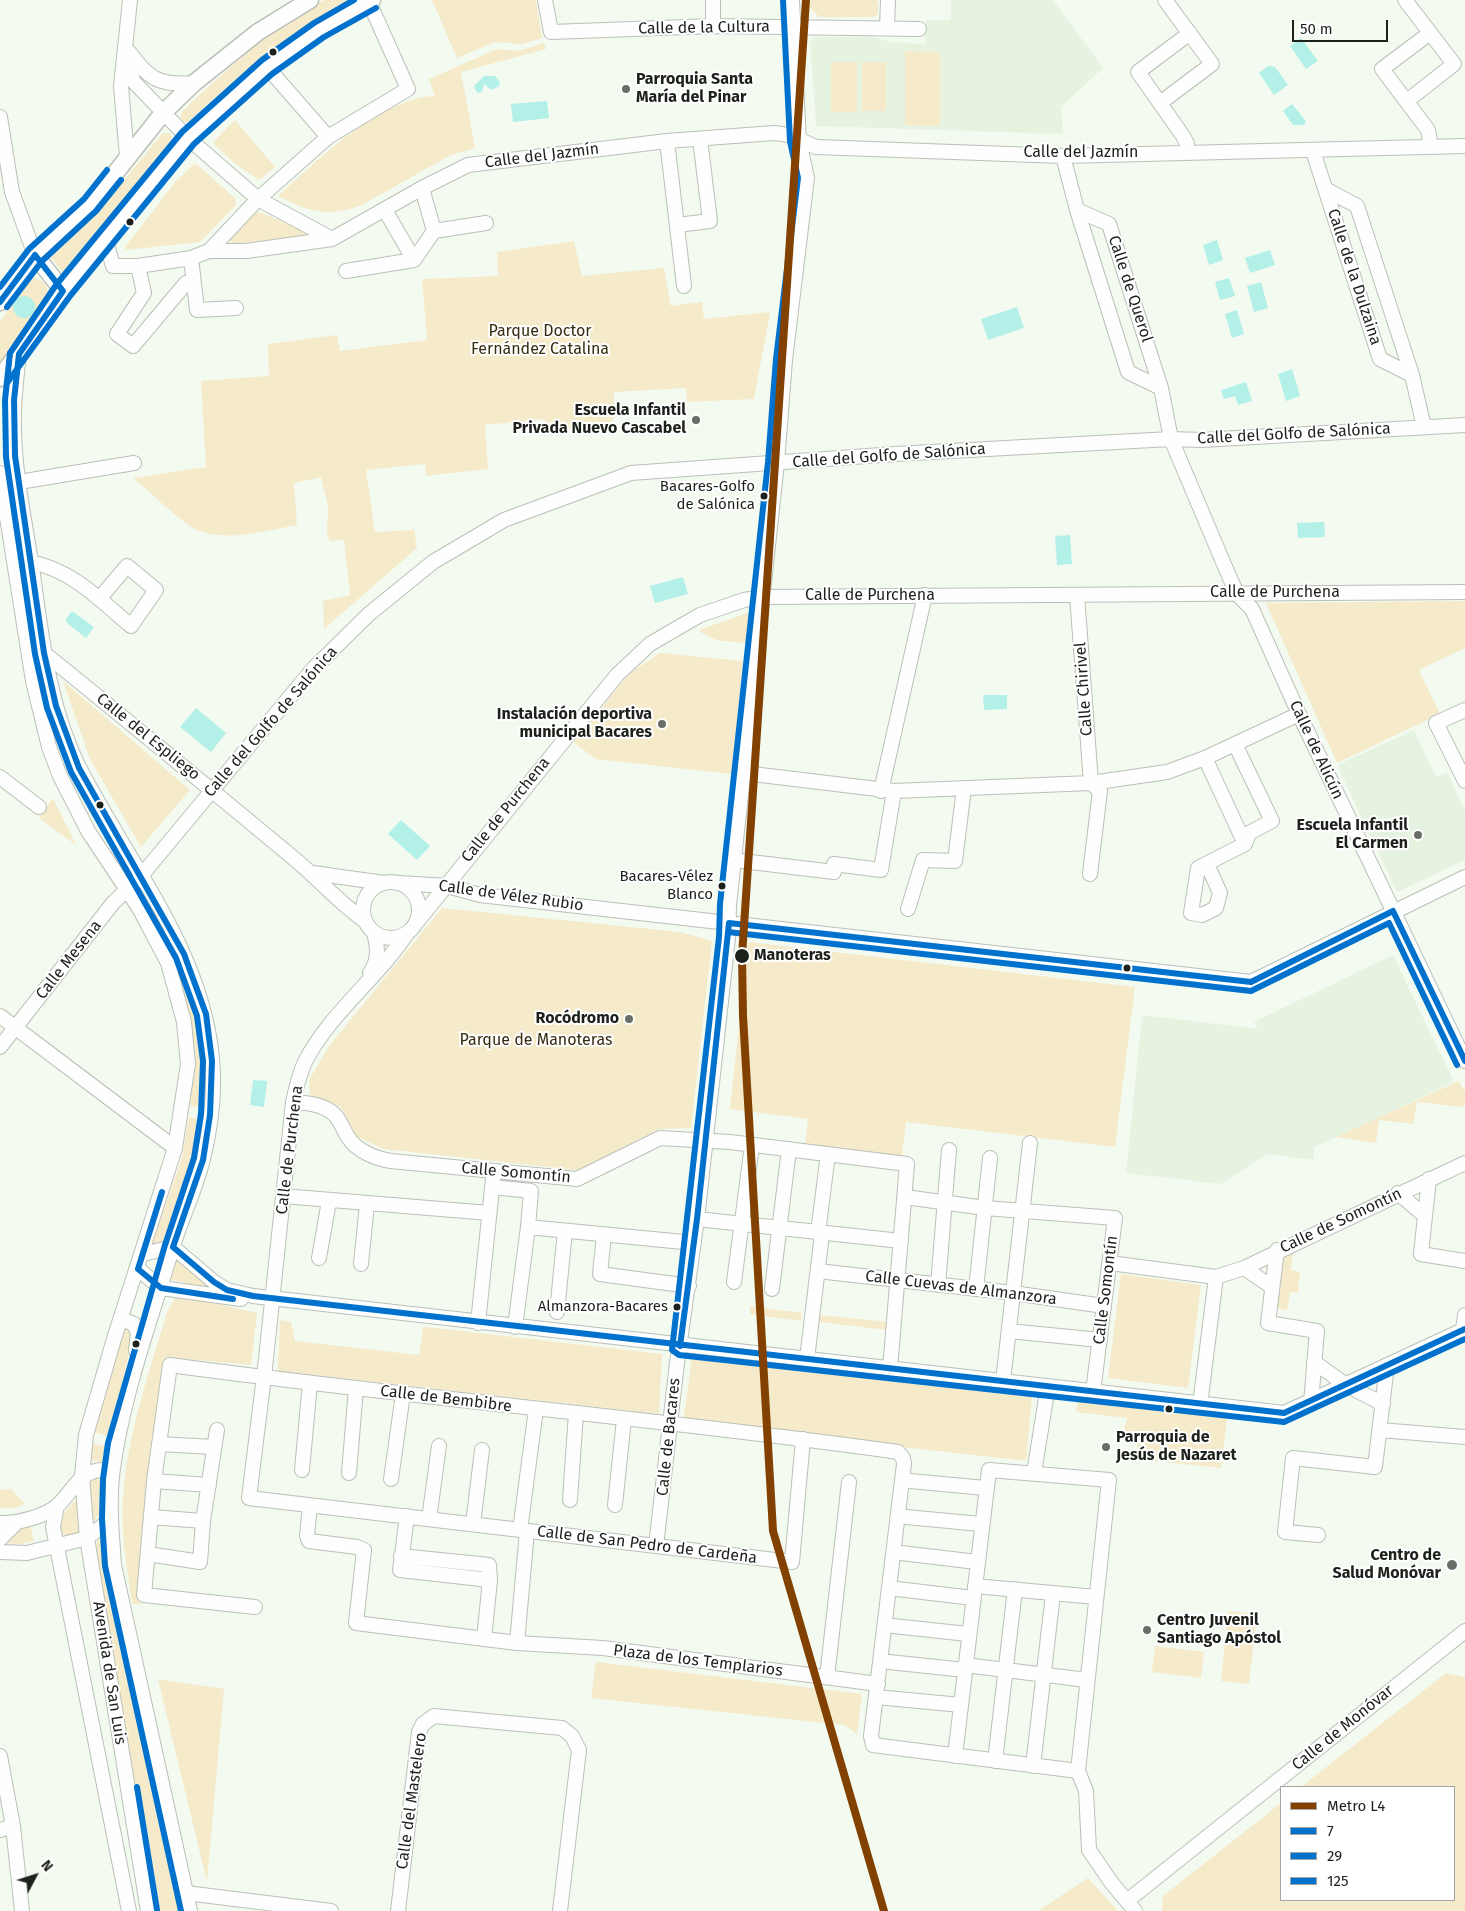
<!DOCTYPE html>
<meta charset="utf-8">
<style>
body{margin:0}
#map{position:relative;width:1465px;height:1911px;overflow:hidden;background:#f3faf0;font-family:"Fira Sans",sans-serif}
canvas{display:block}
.legend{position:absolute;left:1280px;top:1786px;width:175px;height:115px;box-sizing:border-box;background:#fff;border:1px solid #a5a6a4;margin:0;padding:6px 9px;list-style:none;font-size:15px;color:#1d211b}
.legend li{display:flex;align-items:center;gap:10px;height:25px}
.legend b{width:25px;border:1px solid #a5a6a4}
.north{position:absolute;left:10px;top:1851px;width:50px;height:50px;-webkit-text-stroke:4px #fff;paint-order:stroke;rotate:50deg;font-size:14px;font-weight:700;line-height:20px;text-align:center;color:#1d211b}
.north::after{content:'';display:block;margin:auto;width:18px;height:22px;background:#1d211b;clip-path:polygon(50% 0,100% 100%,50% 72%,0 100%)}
.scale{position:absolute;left:1292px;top:20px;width:96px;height:22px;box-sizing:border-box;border:2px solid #1d211b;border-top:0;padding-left:6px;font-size:15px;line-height:18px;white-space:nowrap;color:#1d211b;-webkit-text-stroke:4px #fff;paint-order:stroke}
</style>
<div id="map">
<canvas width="1465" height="1911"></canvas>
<ul class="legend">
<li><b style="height:6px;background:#824100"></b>Metro L4</li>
<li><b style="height:6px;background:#0072ce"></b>7</li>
<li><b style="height:6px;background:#0072ce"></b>29</li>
<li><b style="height:6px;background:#0072ce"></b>125</li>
</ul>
<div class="north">N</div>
<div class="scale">50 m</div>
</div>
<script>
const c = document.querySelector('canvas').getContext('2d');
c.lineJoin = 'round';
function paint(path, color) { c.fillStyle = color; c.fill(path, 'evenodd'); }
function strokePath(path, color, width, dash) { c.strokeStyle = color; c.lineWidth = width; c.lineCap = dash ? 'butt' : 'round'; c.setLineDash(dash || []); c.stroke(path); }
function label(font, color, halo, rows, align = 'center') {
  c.font = font + ' "Fira Sans",sans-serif'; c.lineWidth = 4; c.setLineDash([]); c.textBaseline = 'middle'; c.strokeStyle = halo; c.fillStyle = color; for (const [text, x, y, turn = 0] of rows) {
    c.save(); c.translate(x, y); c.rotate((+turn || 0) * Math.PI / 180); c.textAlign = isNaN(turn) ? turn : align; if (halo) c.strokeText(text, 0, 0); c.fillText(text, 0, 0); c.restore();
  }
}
const built = new Path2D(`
 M951,0H1053L1103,68L1061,107L1063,134L816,126L810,42L814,37H874L890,42L925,44L926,20H951Z
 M1414,730L1436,777L1447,772L1465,811V860L1397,892L1337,765Z
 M1393,955L1454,1082L1315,1147L1313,1160L1267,1154L1221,1184L1126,1173L1142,1015L1258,1029L1254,1022Z`);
const green = new Path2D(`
 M324,0H351C291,34 238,75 188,122H184L180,118L182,112C223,72 272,28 324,0Z
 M432,0H536L542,38L522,44L495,42L457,58Z
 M809,0H878V14L874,17H819L809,6Z
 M544,43L546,49L461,72L475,148L449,156L362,205C327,218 310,212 278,196C318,160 380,98 435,96L429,79L497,49L519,51Z
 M905,51L940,52V126L905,125Z
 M831,62H857V112H831Z
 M862,62H886V111H862Z
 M235,120L275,167L259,180L233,162L214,144L215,140Z
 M163,133H169L172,137L171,141L64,274L49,255L91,220Z
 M195,163L235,198L236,205L200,242L126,250L125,247L176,181Z
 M257,212C263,212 301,231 312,235L232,244L229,238Z
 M574,241L582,276L664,268L671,306L702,302L704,319L770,312L754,399L687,402L686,388L614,392V419L606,426L546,432L545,419L485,425L488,469L426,476L425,464L366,470L375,532L414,530L417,548L324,629L323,601L350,595L344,540L330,541C324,532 329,520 328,509C328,500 323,489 321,477L294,483L297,525C266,531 226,543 195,529C181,522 148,490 133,478L206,467L201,381L269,376L268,344L337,335L340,351L427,340L422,279L498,276L497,252Z
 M35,278C44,281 49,286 48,296L0,362V321L29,280Z
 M1465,601V648L1419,670L1440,714L1337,763L1266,603Z
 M750,612L747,643C730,641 711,643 699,630Z
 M660,653L743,661L732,774L596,759L573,742L630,673Z
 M63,681L190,790L141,847L90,759Z
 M53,798L76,845L39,818Z
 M151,907C191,976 208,1028 203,1108L190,1106L193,1057L168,948L147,910Z
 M442,908L680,932L712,941L691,1128L659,1129L577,1170L384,1149L355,1136L341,1107L310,1095L309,1080L329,1046Z
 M748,942L1135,987L1115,1147L906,1122L902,1156L805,1145L808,1119L730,1109Z
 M1459,1081L1465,1092V1104L1461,1107L1417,1102L1413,1124L1379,1120L1376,1143L1336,1137Z
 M189,1117L202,1120L186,1185L165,1242L151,1247L182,1157Z
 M1293,1251L1291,1270L1300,1272L1298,1293L1290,1292L1287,1311L1277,1308L1281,1255Z
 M175,1258L181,1261L218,1290L168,1279Z
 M1121,1274L1201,1285L1188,1388L1108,1378Z
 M179,1295L257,1313L251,1365L167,1357L150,1479L142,1604H132C129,1578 123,1551 123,1524C120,1452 147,1381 167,1312L176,1296Z
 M750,1306L802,1313L801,1321L750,1314Z
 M820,1315L889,1322L888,1330L819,1322Z
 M280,1320L291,1322L295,1341L419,1355L423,1327H426L662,1354L659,1414L278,1371Z
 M128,1322L132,1338L111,1437L93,1432L124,1325Z
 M692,1358L1025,1395L1032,1397L1026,1461L683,1422Z
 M1079,1396L1228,1412L1221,1468L1136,1459L1138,1435L1123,1434L1127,1418L1076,1412Z
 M92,1443L109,1447L107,1463L89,1460Z
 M96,1477L102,1481L103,1510L92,1524C91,1511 81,1483 96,1477Z
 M11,1489L25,1504L15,1508H0V1490Z
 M76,1500L80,1533L68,1536L63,1534C57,1518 66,1510 76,1500Z
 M30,1523L34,1541L19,1544L1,1543L14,1529Z
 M104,1534L114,1597L186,1911H152L95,1545Z
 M1228,1611L1257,1614L1249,1684L1221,1681Z
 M1155,1646L1204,1652L1201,1678L1152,1672Z
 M596,1662L862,1694L857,1734L844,1725L591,1698Z
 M1446,1673L1465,1677V1911H1162L1163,1896L1281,1803V1900H1454V1787H1301Z
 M158,1679L224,1689L207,1882Z
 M1088,1878L1118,1911H1038Z`);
const water = new Path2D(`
 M1301,38L1318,61L1306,69L1290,46Z
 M1268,66L1275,67L1288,85L1274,95L1259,73Z
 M484,76H495L500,82L499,86L492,90L484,84L482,92L477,93L474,86Z
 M547,101L549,118L513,122L511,104Z
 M1292,104L1306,121L1304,125H1293L1283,111Z
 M1217,240L1223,260L1209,265L1203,245Z
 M1270,250L1275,265L1250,273L1245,258Z
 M1229,278L1235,296L1220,300L1215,282Z
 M1261,282L1268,308L1254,312L1247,286Z
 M13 307a11 11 0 1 1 22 0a11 11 0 1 1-22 0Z
 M1017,307L1024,328L988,340L981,319Z
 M1237,310L1244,334L1232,338L1225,314Z
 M1292,369L1300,396L1286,401L1278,374Z
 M1246,382L1252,401L1238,405L1235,396L1224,399L1221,390Z
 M1324,522L1325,537L1298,538L1297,523Z
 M1070,535L1072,564L1057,565L1055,536Z
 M683,577L688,594L655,603L650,586Z
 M72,611L94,627L86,638L67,623L66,619Z
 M983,695H1007V709L984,710Z
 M196,708L226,733L211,752L180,727Z
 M401,820L430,846L417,860L388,834Z
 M253,1080L267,1081L264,1107L250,1105Z`);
const minor = new Path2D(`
 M545,0L551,32L713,26L919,29
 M713,0V26
 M1405,0L1454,64L1407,101
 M887,28L888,0
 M1430,33L1382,69L1428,130L1431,147
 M125,47L133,81L188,138L258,199L332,239
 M129,52C149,79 159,86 194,83
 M267,67L328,137
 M1160,103L1212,64L1165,0
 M0,117L12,192L35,255
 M667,141L684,286
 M1313,151L1380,359L1412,375
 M1187,152V144L1183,136L1138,72L1190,33
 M1063,156L1077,210L1128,372L1161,388
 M127,157L121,86L130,0
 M1327,190L1357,206L1412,375L1424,427
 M385,210L414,260
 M1077,210L1109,224L1161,388L1171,439L1223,562L1237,594L1252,609L1299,714L1465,1061
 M677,225L710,221L700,139
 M434,231L486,223
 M105,238L113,266H138L191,258L209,251H246L332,239L422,188L468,165L667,141L774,133L789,135L816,147L1063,156L1465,146
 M209,251L258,199L328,137L408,89L369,2
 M191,258L197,310L236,308
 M138,266L144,293L117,334L133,346L186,283L192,282
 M346,271L414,260L434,231L422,188
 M19,354C16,379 13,405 14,430C15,478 26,527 33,575C42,641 50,711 81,771C129,864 202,950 212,1058C215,1090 211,1127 203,1159C196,1189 181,1219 172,1249C150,1322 121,1400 112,1476C109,1506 112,1535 114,1565L190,1911
 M0,473L33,681L49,747L60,776L88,831L139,908L168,963L184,1022L188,1064L175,1148L114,1339L86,1435L82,1476L87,1538L148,1911
 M19,482L134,463
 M31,562C72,570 100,600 131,626L156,590L127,566L99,599
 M1077,595L1091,783L1100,791L1090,874
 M44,653C127,720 209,788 291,856C317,877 338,902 365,921
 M1465,710L1436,723L1465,781
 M1205,758L1245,844
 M744,773L894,791L1091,783L1167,772L1205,758L1299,714
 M0,777L39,807
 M881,791L925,595
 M734,860L834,872V864L881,870L894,791
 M1207,864L1220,893L1216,908L1202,915L1191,913L1198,868L1245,844L1249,833L1272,821L1235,744
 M313,873L384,883
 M363 910a28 28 0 1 1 56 0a28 28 0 1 1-56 0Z
 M399,883L447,886L480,895L1251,982L1465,877
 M908,909L923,860L955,861L964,788
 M416,923L617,675L650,644L700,615L744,600L763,597L1465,592
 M408,932C379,977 329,1014 305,1062C299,1074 296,1089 293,1102L265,1368L249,1498L792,1562L803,1439
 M370,973C379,960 378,948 374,933
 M0,1016L175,1148
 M0,1047L113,903L141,876L313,669L369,614L433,562L504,520L631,473L895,454L1171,439L1202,440L1465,425
 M293,1102C308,1103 322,1104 334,1114C341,1121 343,1130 348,1137C356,1151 377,1159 391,1161L577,1179L660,1138L730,1142L907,1164L890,1369
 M1429,1179L1421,1254L1465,1261
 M492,1187L531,1191L528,1227L694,1243
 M1398,1193L1425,1216
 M283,1196L489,1213
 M905,1197L985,1208L1115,1218L1093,1392
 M697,1219L901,1241
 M818,1233L828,1154
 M604,1235L600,1274L689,1286
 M173,1247L214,1282L227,1290L253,1296L1284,1413L1465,1329
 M1277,1250L1268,1323L1317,1331L1311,1403
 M143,1254L173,1247
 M319,1258L329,1201
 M1110,1263L1216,1277L1244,1268L1465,1163
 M361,1264L367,1204
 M1244,1268L1272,1287
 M138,1269L161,1288L241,1299
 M818,1271L1013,1293L1104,1306
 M734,1282L752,1145
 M938,1285L949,1150
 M772,1289L789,1149
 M976,1289L990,1158
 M557,1312L565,1231
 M121,1319L134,1324L138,1333L136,1351
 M478,1323L493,1179
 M515,1327L528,1227
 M1463,1330L1465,1315
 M1009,1331L1100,1340
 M807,1359L822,1234
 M1314,1362L1346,1385L1383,1404
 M1003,1381L1030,1143
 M1200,1405L1216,1277
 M1380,1430L1465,1437
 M159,1444L214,1447
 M302,1470L310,1383
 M349,1473L356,1388
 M1034,1473L1048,1386
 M391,1479L403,1394
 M154,1481L209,1485
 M910,1481L985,1488
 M570,1500L576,1413
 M310,1505L307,1536L309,1541L357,1547L364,1550L356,1623L517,1643L603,1648L878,1684
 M615,1505L624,1419
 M57,1506L53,1527L129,1911
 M407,1516L400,1570L490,1580L484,1639
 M151,1517L203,1521
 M906,1517L981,1524
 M429,1519L439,1446
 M0,1523C16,1524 47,1516 58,1505C73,1491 80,1470 103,1470L112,1479
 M473,1524L482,1450
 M520,1530L536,1409
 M1318,1535L1285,1532L1293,1458L1375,1467L1387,1365
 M0,1539L15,1524
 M656,1546L677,1363L697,1219L728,938L729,905L777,463L785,360L807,178L799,141L792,0
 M0,1552L27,1553L87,1538L111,1519
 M901,1553L977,1562
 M148,1554L200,1562L203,1521L217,1430
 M401,1556L489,1565L490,1580
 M975,1586L1096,1597
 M897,1589L973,1598
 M255,1607L144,1595L154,1481L170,1365C412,1398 656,1418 898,1452L903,1458L904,1464L871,1736L873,1745L1078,1771
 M893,1626L968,1634
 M517,1643L527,1531
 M889,1662L965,1670
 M965,1665L1087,1680
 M827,1677L849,1482
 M876,1697L961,1705
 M0,1756L13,1826L22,1911
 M955,1756L989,1470L1109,1480L1078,1771
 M995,1761L1015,1589
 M1033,1766L1053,1594
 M1078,1771L1086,1791L1089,1850L1111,1882L1135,1911
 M0,1830L13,1826
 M186,1893L331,1911
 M1127,1901L1465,1631
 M398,1911L419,1732L423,1724L434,1716L562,1728L572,1736L579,1750L560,1911`);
const major = new Path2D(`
 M35,255L63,291
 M0,302L35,255L90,205L163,113L194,83L258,32L310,0
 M0,378L63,291L188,138L217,110L267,67L319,30L372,0`);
const bus1 = new Path2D(`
 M0,302L35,255L63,291L19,354L14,400L15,456L44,653L56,706L79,768L184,954L206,1014L212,1061L210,1115L203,1160L173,1247L214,1282L227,1290L253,1296L1284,1413L1465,1329
 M162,1192L138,1269L161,1288L233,1299
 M680,1346L697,1219L729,923L1251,982L1393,911L1465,1061`);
const bus2 = new Path2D(`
 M783,0L790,141L798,178L776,359L768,462L720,904L719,937L672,1350L679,1355L1284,1422L1465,1339
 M7,307L42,261L96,211L121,180
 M7,383L70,296L194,144L272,74L324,37L376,8
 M728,932L1251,991L1389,923L1457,1065`);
const bus3 = new Path2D(`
 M0,287L29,249L84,199L107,170
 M137,1787L157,1910
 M181,1911L105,1566L102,1519L103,1479L108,1443L165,1245L194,1158L201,1114L203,1061L197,1016L176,958L71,772L47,708L35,654L6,457L5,400L10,353L56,285L182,132L262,60L314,23L354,0`);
const metro1 = new Path2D(`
 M806,0L742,956L743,1016L773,1531L884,1911`);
const markers = [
 [273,52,4.5,"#1d211b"],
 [626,89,5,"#686d66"],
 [130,222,4.5,"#1d211b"],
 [696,420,5,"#686d66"],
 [764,496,4.5,"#1d211b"],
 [662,724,5,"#686d66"],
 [100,805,4.5,"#1d211b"],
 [1418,835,5,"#686d66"],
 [722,886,4.5,"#1d211b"],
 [742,956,8,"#1d211b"],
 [1127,968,4.5,"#1d211b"],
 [629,1019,5,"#686d66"],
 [677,1307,4.5,"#1d211b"],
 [136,1344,4.5,"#1d211b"],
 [1169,1409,4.5,"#1d211b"],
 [1106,1447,5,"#686d66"],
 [1452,1565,6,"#686d66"],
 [1147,1630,5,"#686d66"]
];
const busNames = [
 ["Bacares-Golfo",755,487],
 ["de Salónica",755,505],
 ["Bacares-Vélez",713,877],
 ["Blanco",713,895],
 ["Almanzora-Bacares",668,1307]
];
const streetNames = [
 ["Calle de la Cultura",704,28,-1],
 ["Calle del Jazmín",1081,153],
 ["Calle del Jazmín",542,156,-7],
 ["Calle de la Dulzaina",1354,277,72],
 ["Calle de Querol",1130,289,72],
 ["Calle del Golfo de Salónica",1294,434,-3],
 ["Calle del Golfo de Salónica",889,456,-4],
 ["Calle de Purchena",1275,593],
 ["Calle de Purchena",870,596],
 ["Calle Chirivel",1084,689,-94],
 ["Calle del Golfo de Salónica",271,722,-49],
 ["Calle del Espliego",148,737,39],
 ["Calle de Alicún",1316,750,65],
 ["Calle de Purchena",506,810,-51],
 ["Calle de Vélez Rubio",511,896,8],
 ["Calle Mesena",69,960,-52],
 ["Calle de Purchena",290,1150,-83],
 ["Calle Somontín",516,1173,5],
 ["Calle de Somontín",1341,1221,-25],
 ["Calle Cuevas de Almanzora",961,1288,7],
 ["Calle Somontín",1106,1290,-83],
 ["Calle de Bembibre",446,1399,7],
 ["Calle de Bacares",669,1437,-84],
 ["Calle de San Pedro de Cardeña",647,1545,7],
 ["Plaza de los Templarios",698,1661,7],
 ["Avenida de San Luis",109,1673,81],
 ["Calle de Monóvar",1343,1728,-39],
 ["Calle del Mastelero",412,1801,-82]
];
const poiNames = [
 ["Parroquia Santa",636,80,"left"],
 ["María del Pinar",636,98,"left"],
 ["Escuela Infantil",686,411],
 ["Privada Nuevo Cascabel",686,429],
 ["Instalación deportiva",652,715],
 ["municipal Bacares",652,733],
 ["Escuela Infantil",1408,826],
 ["El Carmen",1408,844],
 ["Rocódromo",619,1019],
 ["Parroquia de",1116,1438,"left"],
 ["Jesús de Nazaret",1116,1456,"left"],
 ["Centro de",1441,1556],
 ["Salud Monóvar",1441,1574],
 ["Centro Juvenil",1157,1621,"left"],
 ["Santiago Apóstol",1157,1639,"left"]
];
const parkNames = [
 ["Parque Doctor",540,332],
 ["Fernández Catalina",540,350],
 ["Parque de Manoteras",536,1041]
];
const stopNames = [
 ["Manoteras",754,956]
];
paint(built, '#e7f3e1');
paint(green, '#f5ebca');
paint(water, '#b3f0e8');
strokePath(minor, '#bac0b8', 16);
strokePath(major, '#bac0b8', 19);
strokePath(minor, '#fdfefd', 14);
strokePath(major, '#fdfefd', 16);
strokePath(bus1, '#0072ce', 6);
strokePath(bus2, '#0072ce', 6);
strokePath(bus3, '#0072ce', 6);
strokePath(metro1, '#824100', 8);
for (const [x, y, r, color] of markers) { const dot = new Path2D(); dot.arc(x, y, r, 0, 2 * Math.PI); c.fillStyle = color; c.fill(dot); strokePath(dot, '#fff', 2); }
label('15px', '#1d211b', '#fff', busNames, 'right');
label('16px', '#1d211b', '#fff', streetNames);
label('bold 16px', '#1d211b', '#fff', poiNames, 'right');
label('16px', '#382c10', '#fff', parkNames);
label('bold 16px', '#1d211b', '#fff', stopNames, 'left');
</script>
